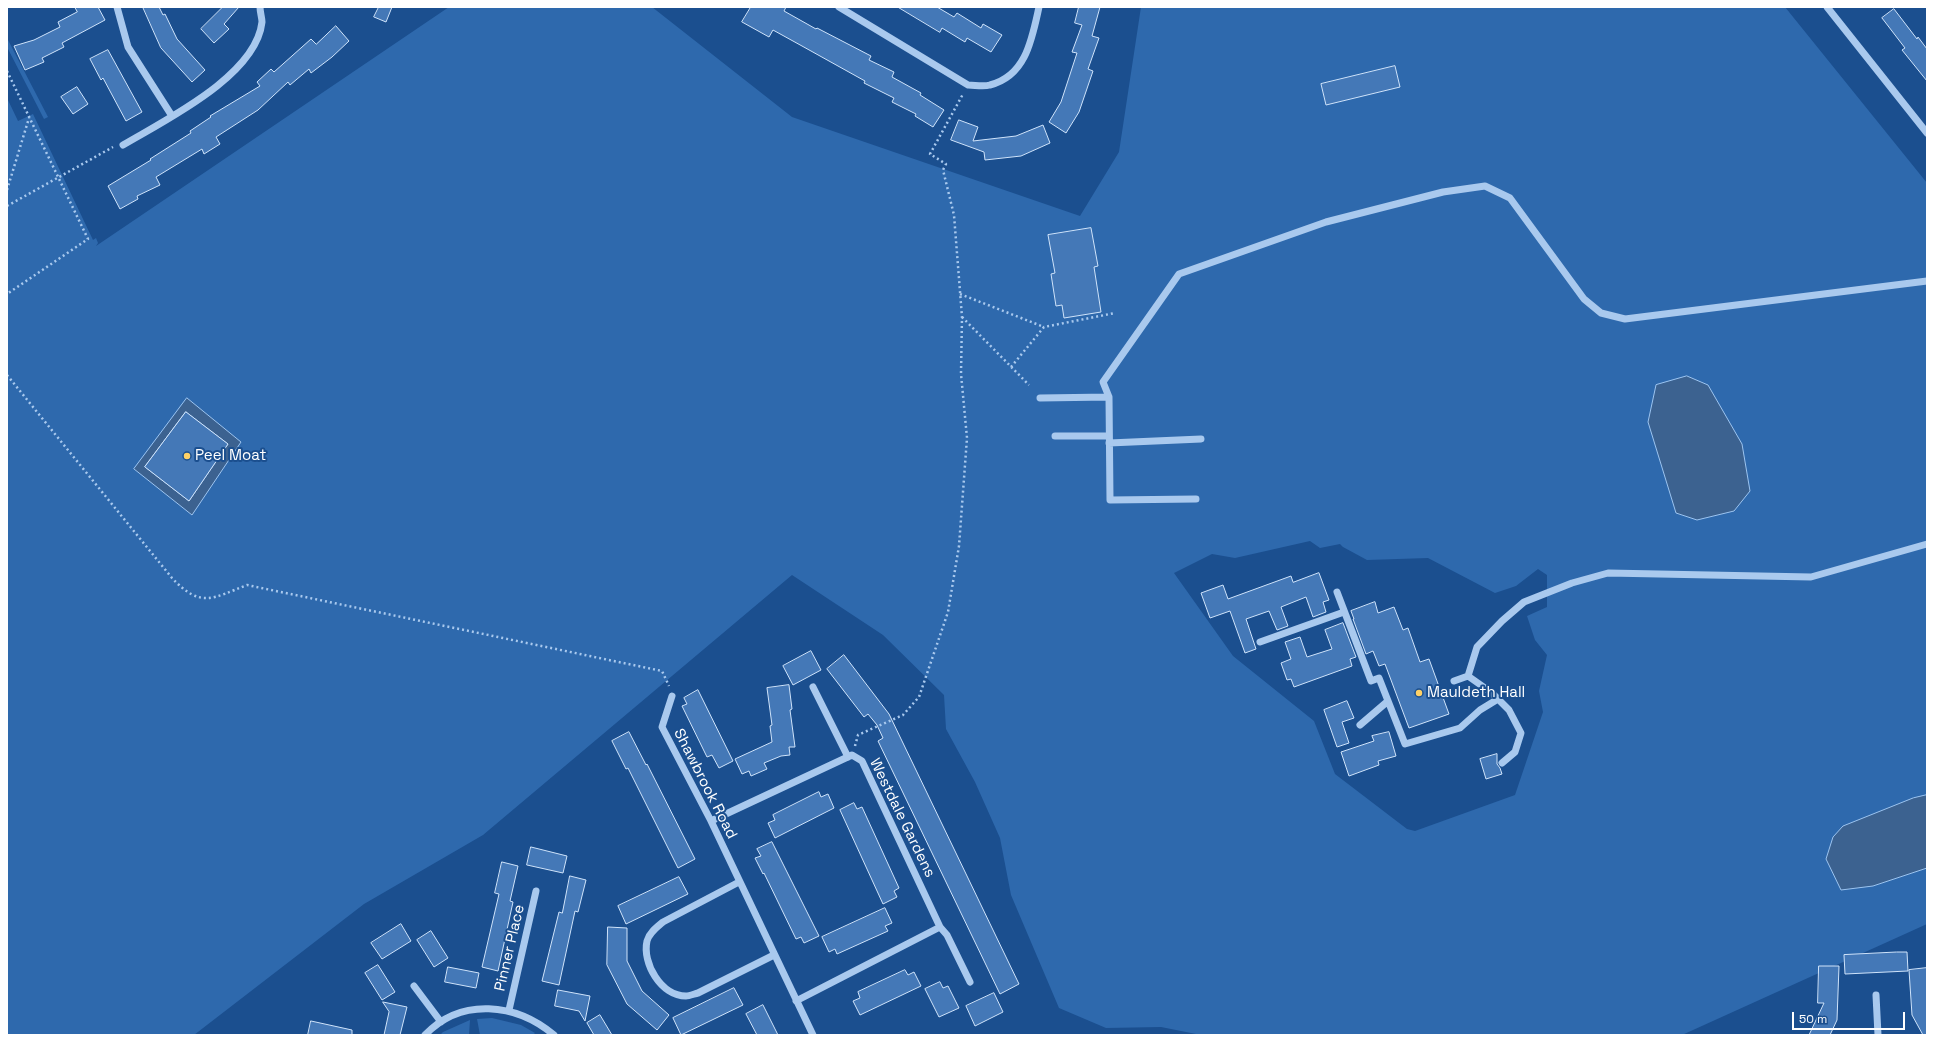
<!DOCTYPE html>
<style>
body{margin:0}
#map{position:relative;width:1934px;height:1042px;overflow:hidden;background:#1b4f8f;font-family:"Space Grotesk",sans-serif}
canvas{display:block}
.frame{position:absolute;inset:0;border:8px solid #fff;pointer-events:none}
.scale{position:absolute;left:1792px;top:1012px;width:113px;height:18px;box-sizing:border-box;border:2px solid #fff;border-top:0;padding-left:5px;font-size:12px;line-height:14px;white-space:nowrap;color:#fff;-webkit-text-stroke:3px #1b4f8f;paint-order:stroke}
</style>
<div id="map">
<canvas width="1934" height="1042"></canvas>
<div class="frame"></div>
<div class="scale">50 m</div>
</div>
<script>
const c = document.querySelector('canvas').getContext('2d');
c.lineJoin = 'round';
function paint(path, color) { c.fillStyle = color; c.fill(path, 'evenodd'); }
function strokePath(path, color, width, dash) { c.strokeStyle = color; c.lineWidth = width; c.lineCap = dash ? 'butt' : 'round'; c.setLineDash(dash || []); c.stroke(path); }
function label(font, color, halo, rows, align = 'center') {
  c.font = font + ' "Space Grotesk",sans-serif'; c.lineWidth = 4; c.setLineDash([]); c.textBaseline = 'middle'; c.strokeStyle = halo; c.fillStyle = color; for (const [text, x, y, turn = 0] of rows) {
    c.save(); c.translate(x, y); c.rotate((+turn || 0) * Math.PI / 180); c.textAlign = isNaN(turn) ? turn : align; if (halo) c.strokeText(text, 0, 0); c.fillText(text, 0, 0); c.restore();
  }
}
const green = new Path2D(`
 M449,7H652L792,117L1080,216L1119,152L1141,7H1785L1927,183V924L1682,1035H1201L1161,1027L1106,1028L1059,1008L1011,895L1000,838L975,782L946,729L944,695L883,635L792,575L483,835L364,904L194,1035H7V98L18,121L33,114L93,240L96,238L98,243L96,246ZM1310,541L1320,548L1340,544L1343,547L1367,560L1428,558L1495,593L1516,586L1538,569L1547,575V607L1527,616L1535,640L1547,655L1539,691L1543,712L1515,795L1415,831L1407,829L1335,774L1314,721L1233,656L1174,573L1212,554L1235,558Z
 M7,38L48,117L44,119L7,47Z
 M492,1018L521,1025L535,1033L533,1035H480L477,1019Z
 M470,1020L469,1035H440L443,1032Z`);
const water = new Path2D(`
 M1687,376L1708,385L1742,444L1750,491L1734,511L1697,520L1676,513L1648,422L1656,385Z
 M187,398L241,442L192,515L134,469ZM186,412L228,444L189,501L145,467Z
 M1927,795V868L1873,886L1841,890L1826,859L1833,837L1843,826L1913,798Z`);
const building = new Path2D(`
 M75,7H98L105,20L62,43L64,47L42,58L44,62L25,70L14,46L34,40L60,27L58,22L77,12Z
 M143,7H159L163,15L165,14L177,39L205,70L192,82L161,48Z
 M223,7H239L224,24L229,29L214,43L201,29Z
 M379,7H392L386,22L374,17Z
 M751,7H786L784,11L816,29L817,28L871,56L869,60L894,72L892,77L921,93L920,95L944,110L933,127L915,116L916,114L892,102L894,98L864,83L865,81L802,46L773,30L769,37L742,22Z
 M898,7H937L954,17L957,13L981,28L983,24L1002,35L991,52L967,38L965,42L942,28L940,32Z
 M1079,7H1100L1092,36L1099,38L1088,69L1093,71L1079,112L1066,133L1049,122L1061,102L1077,53L1072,52L1082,25L1075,23Z
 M1894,9L1917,39L1918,37L1927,49V81L1902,50L1905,48L1882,18Z
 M336,26L349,41L332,57L311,73L309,69L290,85L288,82L258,110L216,137L220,144L204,154L202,149L156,177L160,185L137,196L138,199L120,209L108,186L151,160L150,159L191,133L190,131L211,117L210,116L260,86L257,82L271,69L274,72L311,39L316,44Z
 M108,50L142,112L126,121L103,78L101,80L90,59Z
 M1395,66L1400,87L1326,105L1321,84Z
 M77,87L88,104L73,114L61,97Z
 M959,120L978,127L973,141L1016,136L1043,125L1050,143L1021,156L985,160L984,152L951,140Z
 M1091,228L1098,266L1094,267L1101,312L1064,318L1062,305L1056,306L1051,274L1055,273L1048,235Z
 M186,412L228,444L189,501L145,467Z
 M1319,573L1329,600L1323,602L1326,612L1313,617L1306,597L1281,607L1288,626L1277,630L1269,611L1246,619L1256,649L1245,653L1230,611L1210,618L1201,593L1223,585L1228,599L1291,576L1293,582Z
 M1375,602L1378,613L1394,607L1403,630L1408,628L1420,662L1429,659L1449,714L1409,728L1385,664L1379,666L1373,651L1366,654L1353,619H1354L1351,611Z
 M1343,623L1356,657L1350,659L1352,666L1294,687L1291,679L1287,680L1281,663L1291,659L1285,642L1300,637L1307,657L1332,649L1325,630Z
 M811,651L821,670L793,685L783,666Z
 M844,655L889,714L1019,984L1000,994L878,741L883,738L877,725L868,714L864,717L827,669Z
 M789,685L792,709L790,710L795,747H789L790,755L781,756L764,763L767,769L751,776L749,771L742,774L735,759L772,742L770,726L772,725L767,688Z
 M698,690L733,761L719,768L712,755L707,757L682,706L687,704L684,698Z
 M1347,701L1354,718L1342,722L1349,743L1337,747L1324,710Z
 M629,732L646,765L647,764L695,859L678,868L628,768L626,769L612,741Z
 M1389,732L1396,756L1378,761L1379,765L1349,776L1341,752L1374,741L1372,736Z
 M1497,754V764L1500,768L1502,774L1486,779L1480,759Z
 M819,792L821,797L828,794L834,808L775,838L768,823L775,820L773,815Z
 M854,803L857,809L862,807L899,888L894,891L897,897L883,904L840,810Z
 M772,842L819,936L804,943L801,937L796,939L764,873L763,874L755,858L761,856L757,849Z
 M531,847L567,856L563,873L527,865Z
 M502,862L518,866L510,901L513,902L498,971L482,967L499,894L495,893Z
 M570,876L586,880L578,912L575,911L559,985L542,981L559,912L562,913Z
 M679,877L688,894L626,924L618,906Z
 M885,908L892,923L885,926L888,931L837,954L835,949L829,952L822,937Z
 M401,924L411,941L382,959L371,943Z
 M608,927L627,928V961L642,991L669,1015L657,1030L627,1004L607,965Z
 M431,931L448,958L434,967L417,940Z
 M1897,952H1907L1908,971L1845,974L1844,955Z
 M378,965L395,992L382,1000L365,973Z
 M1819,966H1839L1837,1020L1830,1035H1809L1824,1003H1818Z
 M448,967L479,973L476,988L445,982Z
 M1927,968V1035H1923L1912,1015L1909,970Z
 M905,970L908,975L914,972L921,986L860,1015L853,1001L860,998L858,992Z
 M940,982L943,988L948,986L959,1008L939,1017L925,989Z
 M734,988L743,1005L681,1035L673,1018Z
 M558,990L590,996L585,1021L579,1011L555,1006Z
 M994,993L1003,1012L975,1026L966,1006Z
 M383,1002L407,1007L400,1035H384L389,1012Z
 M763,1005L778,1035H757L746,1014Z
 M600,1015L612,1035H594L587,1023Z
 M311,1021L352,1030V1035H308Z`);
const path = new Path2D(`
 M7,71L88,239L7,294
 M7,190L29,118
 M7,206L113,147
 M960,294L1044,327
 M962,317L1029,385
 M1011,367L1044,327L1115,313
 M7,375L172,578C201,609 213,598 247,585L662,671L669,686
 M855,746L858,735L903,715L919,697L948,612L959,546L967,438L961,374L962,317L954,215L943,170L946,164L930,154L963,94`);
const minor = new Path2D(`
 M117,7L128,47L172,116
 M839,7L968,85C975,85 983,87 990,85C1026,76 1032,39 1039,7
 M1827,7L1927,133
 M123,145C165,120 256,76 262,22C262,18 260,12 260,7
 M1040,398L1109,397
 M1055,436H1109
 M1109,443L1201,439
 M1196,499L1110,500L1109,397L1103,382L1179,274L1326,222L1443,192L1485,186L1510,198L1584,299L1601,313L1625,319L1927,281
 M1337,592L1371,681L1379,678L1405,744L1460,728L1480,710L1498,699
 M1260,642L1344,612
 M1468,676L1492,693L1509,710L1521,733L1515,752L1502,763
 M1454,681L1468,676L1477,647L1502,621L1524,602L1572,583L1608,573L1811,577L1927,544
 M813,687L848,757
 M672,696L662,727L711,821L813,1035
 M1360,725L1388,701
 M711,821L852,755L862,761L940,927L947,935L970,982
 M739,882L663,922C657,927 649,933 647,941C642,963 661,996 686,996C689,996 694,994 698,993L774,955
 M414,986L441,1022
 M1876,995L1878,1035
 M796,1001L940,927
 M509,1010L536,891
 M425,1035C461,997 516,1003 554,1035`);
const markers = [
 [187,456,4,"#ffd166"],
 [1419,693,4,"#ffd166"]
];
const poiNames = [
 ["Peel Moat",195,456],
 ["Mauldeth Hall",1427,693]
];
const streetNames = [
 ["Shawbrook Road",705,784,63],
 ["Westdale Gardens",902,818,64],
 ["Pinner Place",510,948,-77]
];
paint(green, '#2e69ad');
paint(water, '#3c6290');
strokePath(water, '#9cc4f0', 1);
paint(building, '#4478b7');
strokePath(building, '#cfe3fa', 1);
strokePath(path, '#a9c9ee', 2.5, [2, 3]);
strokePath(minor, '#a9c9ee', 7);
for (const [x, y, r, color] of markers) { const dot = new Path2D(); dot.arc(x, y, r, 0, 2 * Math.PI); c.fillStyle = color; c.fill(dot); strokePath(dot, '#1b4f8f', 1.5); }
label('15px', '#fff', '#1b4f8f', poiNames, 'left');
label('15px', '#fff', '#1b4f8f', streetNames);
</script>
